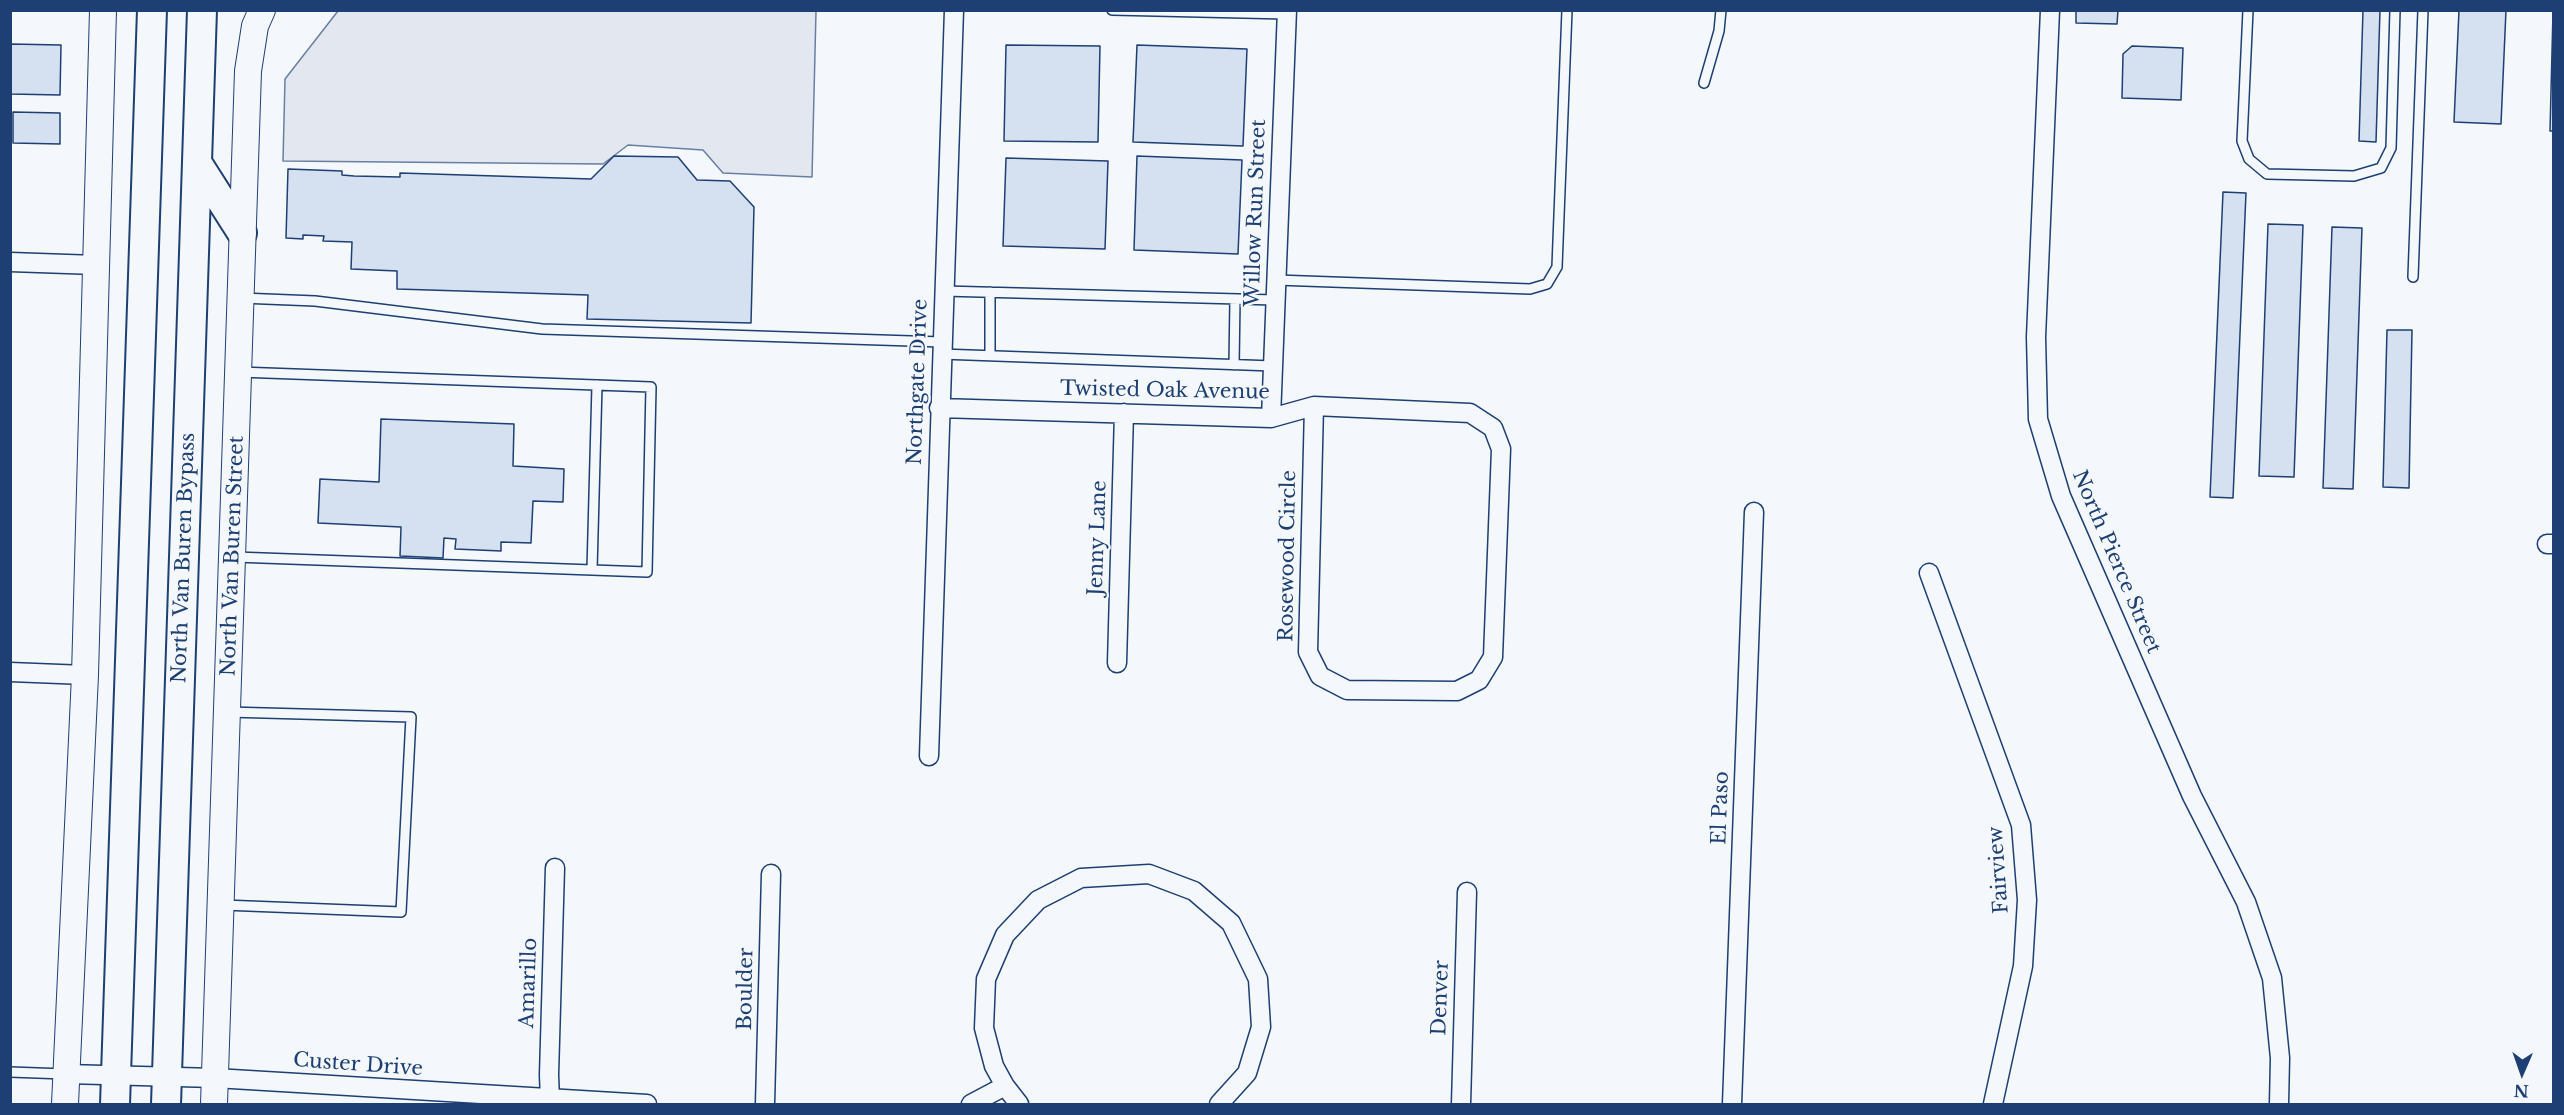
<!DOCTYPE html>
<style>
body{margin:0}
#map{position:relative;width:2564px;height:1115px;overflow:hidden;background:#f4f7fb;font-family:"Libre Baskerville",serif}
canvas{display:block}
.frame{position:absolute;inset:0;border:12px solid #1d3f73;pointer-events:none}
.north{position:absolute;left:2492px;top:1043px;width:60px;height:60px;-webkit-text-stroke:4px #f4f7fb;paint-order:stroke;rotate:182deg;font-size:16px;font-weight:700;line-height:24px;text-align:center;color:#1d3f73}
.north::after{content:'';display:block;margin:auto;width:21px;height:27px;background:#1d3f73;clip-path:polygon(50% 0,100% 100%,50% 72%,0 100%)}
</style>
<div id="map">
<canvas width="2564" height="1115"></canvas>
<div class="frame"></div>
<div class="north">N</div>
</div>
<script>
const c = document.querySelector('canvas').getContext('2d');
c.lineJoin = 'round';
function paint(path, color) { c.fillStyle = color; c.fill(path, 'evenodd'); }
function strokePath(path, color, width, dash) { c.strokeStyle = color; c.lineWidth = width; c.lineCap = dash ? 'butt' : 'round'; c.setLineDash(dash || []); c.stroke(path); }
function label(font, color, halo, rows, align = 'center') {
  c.font = font + ' "Libre Baskerville",serif'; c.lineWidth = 4.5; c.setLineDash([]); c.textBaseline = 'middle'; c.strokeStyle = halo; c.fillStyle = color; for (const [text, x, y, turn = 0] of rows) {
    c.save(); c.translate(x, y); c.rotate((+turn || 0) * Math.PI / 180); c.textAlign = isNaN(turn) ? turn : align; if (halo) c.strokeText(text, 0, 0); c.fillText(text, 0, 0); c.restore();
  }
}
const parking = new Path2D(`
 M338,11H816L812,177L723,173L703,150L628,145L603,164L283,161L285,79Z`);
const building = new Path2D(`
 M2076,10H2118L2117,24L2076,23Z
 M2363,10H2380L2376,142L2359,141Z
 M2459,10H2506L2501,124L2454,122Z
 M2553,12H2554V131H2550Z
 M10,44L61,45L60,95L10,94Z
 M1006,45L1100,46L1098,142L1004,141Z
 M1137,45L1247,49L1243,146L1133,142Z
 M2132,46L2183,48L2181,100L2122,98L2123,54Z
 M13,112L60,113V144L13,143Z
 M614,156L678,157L697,180L730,181L754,207L751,323L587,319L588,295L397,289V271L351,269L352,242L323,241L324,236L303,235V239L286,238L288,169L342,171V175L354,176L400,177V173L591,179Z
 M1137,156L1242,160L1238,254L1134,250Z
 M1006,158L1108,161L1105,249L1003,246Z
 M2223,192L2246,193L2233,498L2210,497Z
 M2268,224L2303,225L2294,477L2259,476Z
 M2332,227L2362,228L2353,489L2323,488Z
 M2387,330H2412L2409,488L2383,487Z
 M381,419L514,424L513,466L564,469L563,502L533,501L531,543L501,542V551L455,549L456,539L444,538L443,558L400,556L401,527L318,523L320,479L379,482Z`);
const lane = new Path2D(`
 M1112,10L1287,14
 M2248,10L2242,141L2249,159L2267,174L2354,176L2381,168L2391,148L2395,10
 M1704,83L1719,31L1721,10
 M2413,277L2423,10
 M1276,280L1530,289L1547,284L1557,267L1567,10
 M944,291L1275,300
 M241,298L315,301L542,329L942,342
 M941,354L1273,366
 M990,355V292
 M1234,365L1235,299
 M235,557L647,572L651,387L239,372
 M592,570L597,385
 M223,905L401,912L411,717L228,712
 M10,1072L65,1074`);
const street = new Path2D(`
 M2050,10L2036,337L2038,419L2061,496L2192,796L2246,902L2272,978L2280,1058L2279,1104
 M10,262L96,265
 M939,408L1271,418L1314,406L1470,413L1493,428L1501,449L1493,657L1479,680L1457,691L1347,690L1320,676L1308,652L1314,406
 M1271,418L1287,10
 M2547,544H2554
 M1929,573L2021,825L2027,900L2023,966L1993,1104
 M1117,663L1124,413
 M10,672L85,675
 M929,756L954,10
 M66,1074L215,1078L647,1104
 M550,1099L549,1075L555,868
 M765,1104L771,874
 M971,1104L1005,1086
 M1019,1104L1005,1086L994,1066L984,1028L986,979L1005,935L1038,900L1081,878L1149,874L1194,891L1231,923L1258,979L1261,1027L1247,1073L1219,1104
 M1461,1104L1467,892
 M1732,1104L1754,512`);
const secondary = new Path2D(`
 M65,1104L85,675L103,10
 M214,1104L248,71L255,26L262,10`);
const primary = new Path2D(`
 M198,164L242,233
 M115,1104L152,10
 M166,1104L202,10`);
const streetNames = [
 ["Willow Run Street",1256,213,-88],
 ["Northgate Drive",918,382,-88],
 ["Twisted Oak Avenue",1165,391,1],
 ["Jenny Lane",1098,538,-88],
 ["North Van Buren Street",233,556,-88],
 ["Rosewood Circle",1288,556,-89],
 ["North Van Buren Bypass",184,558,-88],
 ["North Pierce Street",2116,562,67],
 ["El Paso",1721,808,-88],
 ["Fairview",1999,870,-94],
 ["Amarillo",529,983,-88],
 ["Boulder",746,989,-89],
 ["Denver",1441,998,-88],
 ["Custer Drive",358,1065,4]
];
paint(parking, '#e3e8f0');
strokePath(parking, '#687fa3', 1.5);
paint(building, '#d5e0f0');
strokePath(building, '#1d3f73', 1.5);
strokePath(lane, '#1d3f73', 12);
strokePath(street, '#1d3f73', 21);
strokePath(secondary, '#1d3f73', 28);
strokePath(primary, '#1d3f73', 32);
strokePath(lane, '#f4f7fb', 9);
strokePath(street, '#f4f7fb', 18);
strokePath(secondary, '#f4f7fb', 26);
strokePath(primary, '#f4f7fb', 28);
label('20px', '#1d3f73', '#f4f7fb', streetNames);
</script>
